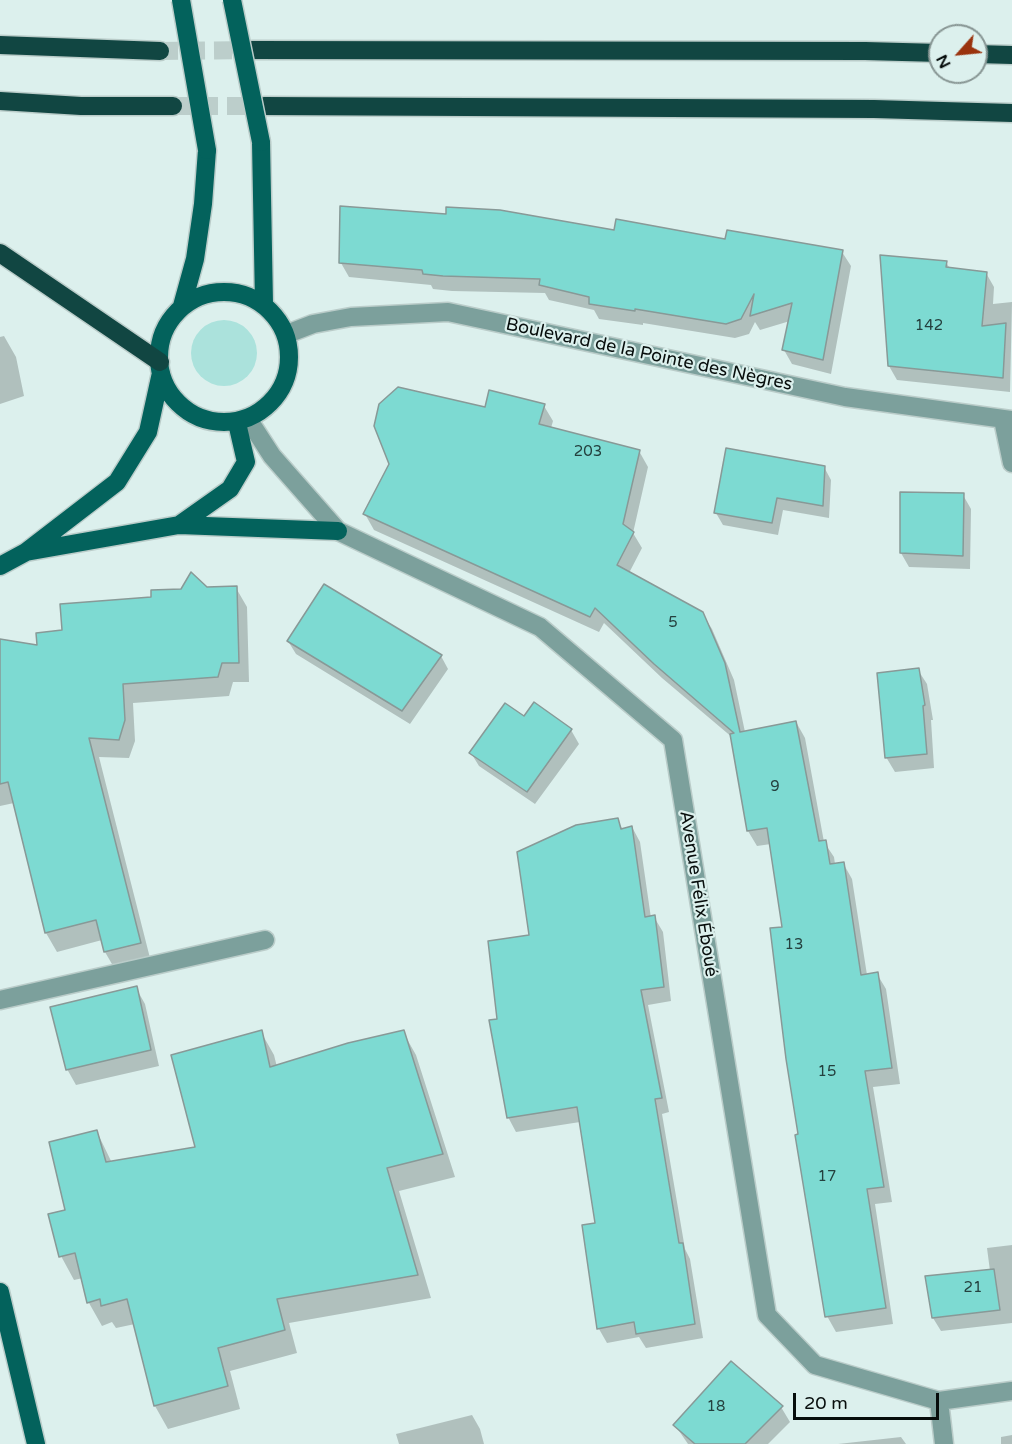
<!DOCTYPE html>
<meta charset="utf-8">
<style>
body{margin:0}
#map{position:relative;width:1012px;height:1444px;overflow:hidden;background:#dcf0ed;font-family:"Varela Round",sans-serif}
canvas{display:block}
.north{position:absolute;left:928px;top:24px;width:60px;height:60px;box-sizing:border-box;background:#dcf0ed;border:2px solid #879593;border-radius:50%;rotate:243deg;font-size:16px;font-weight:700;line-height:24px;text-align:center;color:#070d0c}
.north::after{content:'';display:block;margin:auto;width:21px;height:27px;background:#9a330e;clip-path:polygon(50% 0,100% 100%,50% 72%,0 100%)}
.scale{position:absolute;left:793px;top:1393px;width:146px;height:27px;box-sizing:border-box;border:3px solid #070d0c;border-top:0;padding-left:8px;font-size:18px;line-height:21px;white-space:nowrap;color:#070d0c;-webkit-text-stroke:4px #dcf0ed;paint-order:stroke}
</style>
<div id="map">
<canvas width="1012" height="1444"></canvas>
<div class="north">N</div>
<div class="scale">20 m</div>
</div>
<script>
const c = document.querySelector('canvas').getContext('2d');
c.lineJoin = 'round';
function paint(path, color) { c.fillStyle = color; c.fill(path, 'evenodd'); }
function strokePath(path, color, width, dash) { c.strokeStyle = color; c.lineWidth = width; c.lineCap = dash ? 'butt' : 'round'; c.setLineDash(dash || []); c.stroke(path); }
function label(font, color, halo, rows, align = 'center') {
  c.font = font + ' "Varela Round",sans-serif'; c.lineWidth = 4.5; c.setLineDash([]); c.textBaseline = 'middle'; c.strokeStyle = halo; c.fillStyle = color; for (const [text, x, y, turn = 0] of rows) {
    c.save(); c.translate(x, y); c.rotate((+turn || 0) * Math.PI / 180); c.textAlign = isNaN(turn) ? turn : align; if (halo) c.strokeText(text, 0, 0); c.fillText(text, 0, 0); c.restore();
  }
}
const green = new Path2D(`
 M191 353a33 33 0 1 1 66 0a33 33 0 1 1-66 0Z`);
const shadow = new Path2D(`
 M615,232L842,252L851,266L831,374L792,364L784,350L790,321L760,330L755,322L749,334L735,338L643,323V325L599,319L594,310L549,300L545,293L452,291L433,289L431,285L349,277L341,263Z
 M946,262L950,269L986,273L994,287L993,304L1012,302L1010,392L897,380L889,366Z
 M4,336L16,357L24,396L0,404V337Z
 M544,406L553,421L551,428L639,451L648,467L633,533L642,548L629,573L702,613L712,629L734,680L745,732L796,722L805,738L824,842L834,857L835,864L843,863L852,879L867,975L877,974L886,989L900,1084L873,1087L892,1202L875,1204L893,1324L836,1332L827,1316L799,1136L784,928L771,844L757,846L748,831L733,738L662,678L604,623L599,632L374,530L365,514L486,409Z
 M824,467L831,480L829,518L783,510L778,535L723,525L716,513Z
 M963,495L971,509L970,569L909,567L901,553Z
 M236,588L247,607L249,682H233L229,696L133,703L135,741L129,758L99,757L151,962L116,971L105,952L102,940L57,952L46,933L14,803L0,806V641L39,647L64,631L152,598L206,589Z
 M288,641L441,656L448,669L410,724L296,654Z
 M918,670L927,684L933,720H931L934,768L895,772L886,757Z
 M535,704L571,730L579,744L535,804L479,766L471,753L525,718Z
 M617,819L623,830L632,827L640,842L651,918L654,917L663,932L671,1001L648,1005L669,1112L662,1114L685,1249L690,1259L703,1338L646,1348L639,1337L607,1343L599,1329L597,1224L580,1122L516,1132L508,1117L498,1020L531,936Z
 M136,988L145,1004L159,1066L76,1085L67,1069Z
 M261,1032L274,1055L277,1067L403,1032L416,1055L455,1177L399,1191L431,1298L289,1323L297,1353L230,1371L240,1409L168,1429L155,1406L135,1324L116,1328L112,1322L102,1326L89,1303L83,1278L74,1280L61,1256L67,1211L97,1132L112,1163L197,1148Z
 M1012,1245V1323L941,1331L933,1318L990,1271L987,1248Z
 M781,1407L790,1422L768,1444H688L675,1425Z
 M472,1415L480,1429L484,1444H399L396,1434Z
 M1012,1435V1444H1001V1437Z
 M901,1437L906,1444H838Z`);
const building = new Path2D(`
 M340,206L446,214V207L500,210L614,230L616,219L725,239L727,230L843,250L823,360L782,350L792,303L750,316L754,294L741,319L726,324L635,309V311L589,304V297L539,285L540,279L443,276L423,274L422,270L339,263Z
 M880,255L947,261L946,267L987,272L982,326L1006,323L1003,378L888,366Z
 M398,387L485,407L489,390L545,404L539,424L640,450L623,524L634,532L617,565L703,612L725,663L740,732L796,721L819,841L826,840L830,864L844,862L861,975L878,972L892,1068L865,1071L884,1187L867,1189L886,1308L825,1317L795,1135L798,1134L786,1059L770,928L782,927L767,828L747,831L730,734L734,733L654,664L595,608L590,617L363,514L389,464L374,426L379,404Z
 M726,448L825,466L823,506L777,498L772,523L714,513Z
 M900,492L964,493L963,556L900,553Z
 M191,572L207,587L237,586L239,663H222L218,677L123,684L125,720L119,740L89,738L141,943L104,952L96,920L45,933L8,782L0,784V639L37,645L36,633L62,630L60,604L151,597V590L181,589Z
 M324,584L442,655L402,711L287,641Z
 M919,668L925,705L923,706L927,754L885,758L877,673Z
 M534,702L572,729L527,792L469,753L505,703L524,716Z
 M618,818L621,829L632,826L645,917L655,915L664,987L641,990L662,1098L655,1099L679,1243H683L695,1324L636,1334L634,1322L597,1329L582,1225L595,1223L577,1107L507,1118L489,1020L497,1019L488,941L529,935L517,852L576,825Z
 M137,986L151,1050L66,1070L50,1007Z
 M262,1030L270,1067L348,1043L404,1030L443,1154L387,1168L418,1275L277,1299L285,1330L218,1348L228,1386L154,1406L127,1299L101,1306L100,1299L87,1303L75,1253L59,1257L48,1214L65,1210L49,1142L97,1130L106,1162L195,1147L171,1055Z
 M994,1269L1000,1310L932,1318L925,1276Z
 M731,1361L783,1406L745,1444H695L673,1425Z`);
const highwayTunnel = new Path2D(`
 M160,51L252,50
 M173,106H264`);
const minor = new Path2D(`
 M287,334L313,324L351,317L448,312L845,397L1012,420
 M248,419L272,456L338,531L540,627L673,740L767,1315L815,1365L939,1401L1012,1391
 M1003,420L1012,463
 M0,1000L265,940
 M939,1401L944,1444`);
const major = new Path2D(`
 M261,142L264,304
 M159 357a65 65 0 1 1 130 0a65 65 0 1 1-130 0Z
 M182,306L195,259L203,204L207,150
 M179,525L338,531
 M26,552L179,525L230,489L246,462L237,423
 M0,566L26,552L117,482L148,432L161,373
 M0,1292L36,1444`);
const highway = new Path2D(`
 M0,45L160,51
 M252,50L865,51L940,53
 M976,54L1012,55
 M0,101L81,106H173
 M264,106L874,109L1012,113
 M0,253L160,362`);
const majorBridge = new Path2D(`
 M181,0L207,150
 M232,0L261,142`);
const numberNames = [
 ["142",929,326],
 ["203",588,452],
 ["5",673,623],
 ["9",775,787],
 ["13",794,945],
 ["15",827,1072],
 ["17",827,1177],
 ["21",973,1288],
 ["18",716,1407]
];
const streetNames = [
 ["Boulevard de la Pointe des Nègres",649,355,12],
 ["Avenue Félix Éboué",698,894,81]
];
paint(green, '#abe2dc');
paint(shadow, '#0003');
paint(building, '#7ddad2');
strokePath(building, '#889997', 1.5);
strokePath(highwayTunnel, '#bccecb', 18, [18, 9]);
strokePath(minor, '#baccc9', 21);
strokePath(major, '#baccc9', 21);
strokePath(highway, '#baccc9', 21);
strokePath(minor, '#7ca09c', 18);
strokePath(major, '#03625c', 18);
strokePath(highway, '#114642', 18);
strokePath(majorBridge, '#baccc9', 21, []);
strokePath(majorBridge, '#03625c', 18);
label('15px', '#24403e', null, numberNames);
label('18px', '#070d0c', '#dcf0ed', streetNames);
</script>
